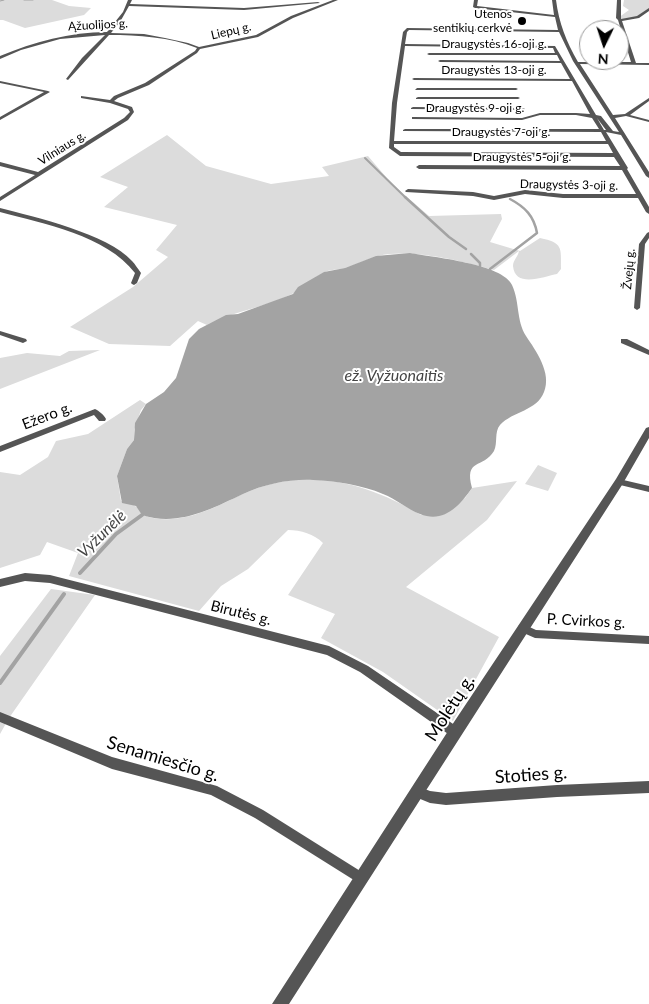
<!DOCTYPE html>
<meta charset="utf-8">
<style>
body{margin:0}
#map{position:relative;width:649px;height:1004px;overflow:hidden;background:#fff;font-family:Lato,sans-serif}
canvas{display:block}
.north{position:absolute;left:579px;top:20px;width:50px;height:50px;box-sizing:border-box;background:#fff;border:1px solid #999;border-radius:50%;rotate:184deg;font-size:14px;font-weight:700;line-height:20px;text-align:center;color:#000}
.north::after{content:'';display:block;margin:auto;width:18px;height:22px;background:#000;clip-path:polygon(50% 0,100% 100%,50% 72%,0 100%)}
</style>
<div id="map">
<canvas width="649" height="1004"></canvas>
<div class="north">N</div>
</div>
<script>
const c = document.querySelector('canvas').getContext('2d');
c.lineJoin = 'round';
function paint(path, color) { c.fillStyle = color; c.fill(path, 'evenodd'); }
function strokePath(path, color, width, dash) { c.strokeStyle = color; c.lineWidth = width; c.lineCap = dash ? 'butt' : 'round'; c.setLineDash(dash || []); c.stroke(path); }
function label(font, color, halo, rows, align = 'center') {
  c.font = font + ' Lato,sans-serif'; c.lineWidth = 4; c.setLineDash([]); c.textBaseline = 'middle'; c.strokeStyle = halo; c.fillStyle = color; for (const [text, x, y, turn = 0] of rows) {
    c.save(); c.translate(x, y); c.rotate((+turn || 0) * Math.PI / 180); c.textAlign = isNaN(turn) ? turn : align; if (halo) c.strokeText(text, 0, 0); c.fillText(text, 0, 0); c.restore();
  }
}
const green = new Path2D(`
 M0,0H52L69,6L91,8L84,15L25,28L3,20H0Z
 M624,0H649V9L638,17L620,20L618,18L629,10L623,6Z
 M167,135L206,166L271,184L329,176L322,167L368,156L392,184L429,216L501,214L502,219L490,242L520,251L540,238C563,243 561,247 561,269L557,274C545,276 515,289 513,266C513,260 518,257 519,251L494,270C461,261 411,248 378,256C367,259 356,265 345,268C338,270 330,269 323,273C312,278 303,289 292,294C264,308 233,311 207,325L198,321L170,346L109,344L70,327L133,287L168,257L156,250L177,225L104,207L128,187L100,177Z
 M100,350L0,389V358L27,353L60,356L69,351Z
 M140,400L146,404L141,410L134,430V440L127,449L117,476L121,501C125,502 131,503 135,506C143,510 141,516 153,518C185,524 215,507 243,494C304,466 366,482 421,515L465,498L472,488L517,481L487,520L406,587L499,637L453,721L383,672L321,638L335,614L288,595L323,543C314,534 301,530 288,530L248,569L221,586L199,611L69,576L78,553L47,542L40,555L0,568V472L20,475L48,457L56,441L88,434Z
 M538,465L557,473L548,491L525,484Z
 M51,589L95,595L9,718L0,734V656Z`);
const water = new Path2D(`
 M410,253C432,257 503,264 512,285C520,302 516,320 526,336C536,351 552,373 544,392C537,411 513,411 500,425C494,432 498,443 494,451C483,469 464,458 472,488C460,505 444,524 420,514C407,509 396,499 383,494C362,485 336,481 313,480C289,479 265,484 243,494C211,509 178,527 142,515L136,506L122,503L117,476L127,449L134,440L135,423L146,404L164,392L176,378L189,339L199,329L226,315L238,314L293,294L298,287L324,272L345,268L376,256Z`);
const streamFar3 = new Path2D(`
 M24,0H33
 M0,1L4,0`);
const streamFar2 = new Path2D(`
 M365,158L406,198`);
const streamFar1 = new Path2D(`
 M405,197L449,237L466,249
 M471,254L480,263V267
 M490,269L537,233C534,216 525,207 510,199`);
const stream = new Path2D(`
 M80,573L116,534L142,515
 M0,683L64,594`);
const minor = new Path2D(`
 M128,0H132L130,4L244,8L318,2L320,3L244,10L129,6L120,22L111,33L144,34L165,38L188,43L199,47L256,35L291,16L333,0H338L293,18L258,37L200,49L197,53L149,85L118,98L114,101L132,107L134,112L128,120L0,201V197L35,175L0,166V162L38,172L124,118L130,112L128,109L110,103L81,98V96L110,100L114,96L145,83L195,51L197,48C170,37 138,35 109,35L68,80L66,79L82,58L105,35L60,39L21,50L0,59V56C34,42 70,32 107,32L123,12Z
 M474,0H478L477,6L554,15L552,0H556C559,23 566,41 578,62H631L618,20L616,18L617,0H621V19L637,16L649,8V11L639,18L622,21L636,63H649V65L580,64L613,115L625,114L649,98V101L630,115L649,120V122L626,116L615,118L649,172V178L646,176L621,135L606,132L628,168L627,169L649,207V214L646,212L638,198H563L525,194L494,200L473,196L406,192L405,191L408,189L473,192L494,196L525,190L563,194H636L622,170L419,169L416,167L419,165L620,166L614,157L400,156L389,148L392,103L403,32L407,28L558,30L555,17L475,8L473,7ZM409,30L559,32L573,61L619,132L613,131L601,116L596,115L555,46L405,44L407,32ZM405,46L553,48L555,53H429L427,54L429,55H557L560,61L440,60L438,61L440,62L561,63L570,79L414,78L412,79L414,80L572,81L590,114L576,113H540L522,118L414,117H412V119L522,120L540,115H576L592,118L599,129H405L403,130V131L601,132L606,141H394L397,103ZM597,118L606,130H604ZM394,144H608L613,153L401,152L394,147Z
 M0,81L48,91L50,92L0,120V117L44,92L0,83Z
 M417,88H516L518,89L516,90H415Z
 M418,97H518L520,98L518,99H416V98Z
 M413,107L523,108L525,109L523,110L411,109V108Z
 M0,208C35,217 108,234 132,261C135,264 138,269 141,273L137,283L134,285L132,284L131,283L135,273C106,235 44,224 0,212Z
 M649,232V238L645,244L640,308L637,310L634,308L639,244L647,233Z
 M0,331L26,339L27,341L23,343L0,335Z
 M621,339H627L649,350V355L621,343Z
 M95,409C99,411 104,415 106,419L105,421H99L94,415L0,452V446Z
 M619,479L649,486V492L616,484L615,482Z
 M25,573L50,575L329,646L368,666L459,728L461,732L459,736L455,737L451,736L360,672L327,655L50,583L25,581L0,587V579Z
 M523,624L536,630L649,636V644L535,638L519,631L518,628L519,625Z
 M0,712L112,757L217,786L263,810L365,874L367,878L365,882L361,884L357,882L255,818L211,795L112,769L0,722Z
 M649,781V793L557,797L446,805L430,803L413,796L411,792L413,788L417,786L430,791L446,793L557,785Z`);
const tertiary = new Path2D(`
 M649,427V438L622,485L289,1004H272L450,728L616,479L646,428Z`);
const markers = [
 [522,21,5,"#000"]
];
const farPoinames = [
 ["Utenos",512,14],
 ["sentikių cerkvė",512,28]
];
const farStreetnames = [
 ["Ąžuolijos g.",98,25,-3],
 ["Liepų g.",231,31,-13],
 ["Draugystės 16-oji g.",494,44],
 ["Draugystės 13-oji g.",494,70],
 ["Draugystės 9-oji g.",475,108],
 ["Draugystės 7-oji g.",501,132],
 ["Vilniaus g.",62,148,-32],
 ["Draugystės 5-oji g.",522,157],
 ["Draugystės 3-oji g.",569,185,1],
 ["Žvejų g.",629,269,-85]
];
const streetNames = [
 ["Ežero g.",47,416,-21],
 ["Birutės g.",241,613,14],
 ["P. Cvirkos g.",586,621,3]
];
const waterNames = [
 ["ež. Vyžuonaitis",394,376],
 ["Vyžunėlė",102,534,-44]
];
const nearStreetnames = [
 ["Molėtų g.",450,708,-57],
 ["Senamiesčio g.",163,759,17],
 ["Stoties g.",531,775,-4]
];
paint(green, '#dcdcdc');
paint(water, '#a3a3a3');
strokePath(streamFar3, '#a3a3a3', 1);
strokePath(streamFar2, '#a3a3a3', 2);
strokePath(streamFar1, '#a3a3a3', 2.5);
strokePath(stream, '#a3a3a3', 4);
paint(minor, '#555');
paint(tertiary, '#555');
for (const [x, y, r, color] of markers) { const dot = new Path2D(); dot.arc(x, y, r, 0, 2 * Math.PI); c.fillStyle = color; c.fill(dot); strokePath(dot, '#fff', 2); }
label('12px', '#000', '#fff', farPoinames, 'right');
label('12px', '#000', '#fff', farStreetnames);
label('15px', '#000', '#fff', streetNames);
label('italic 16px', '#444', '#fff', waterNames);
label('18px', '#000', '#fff', nearStreetnames);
</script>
